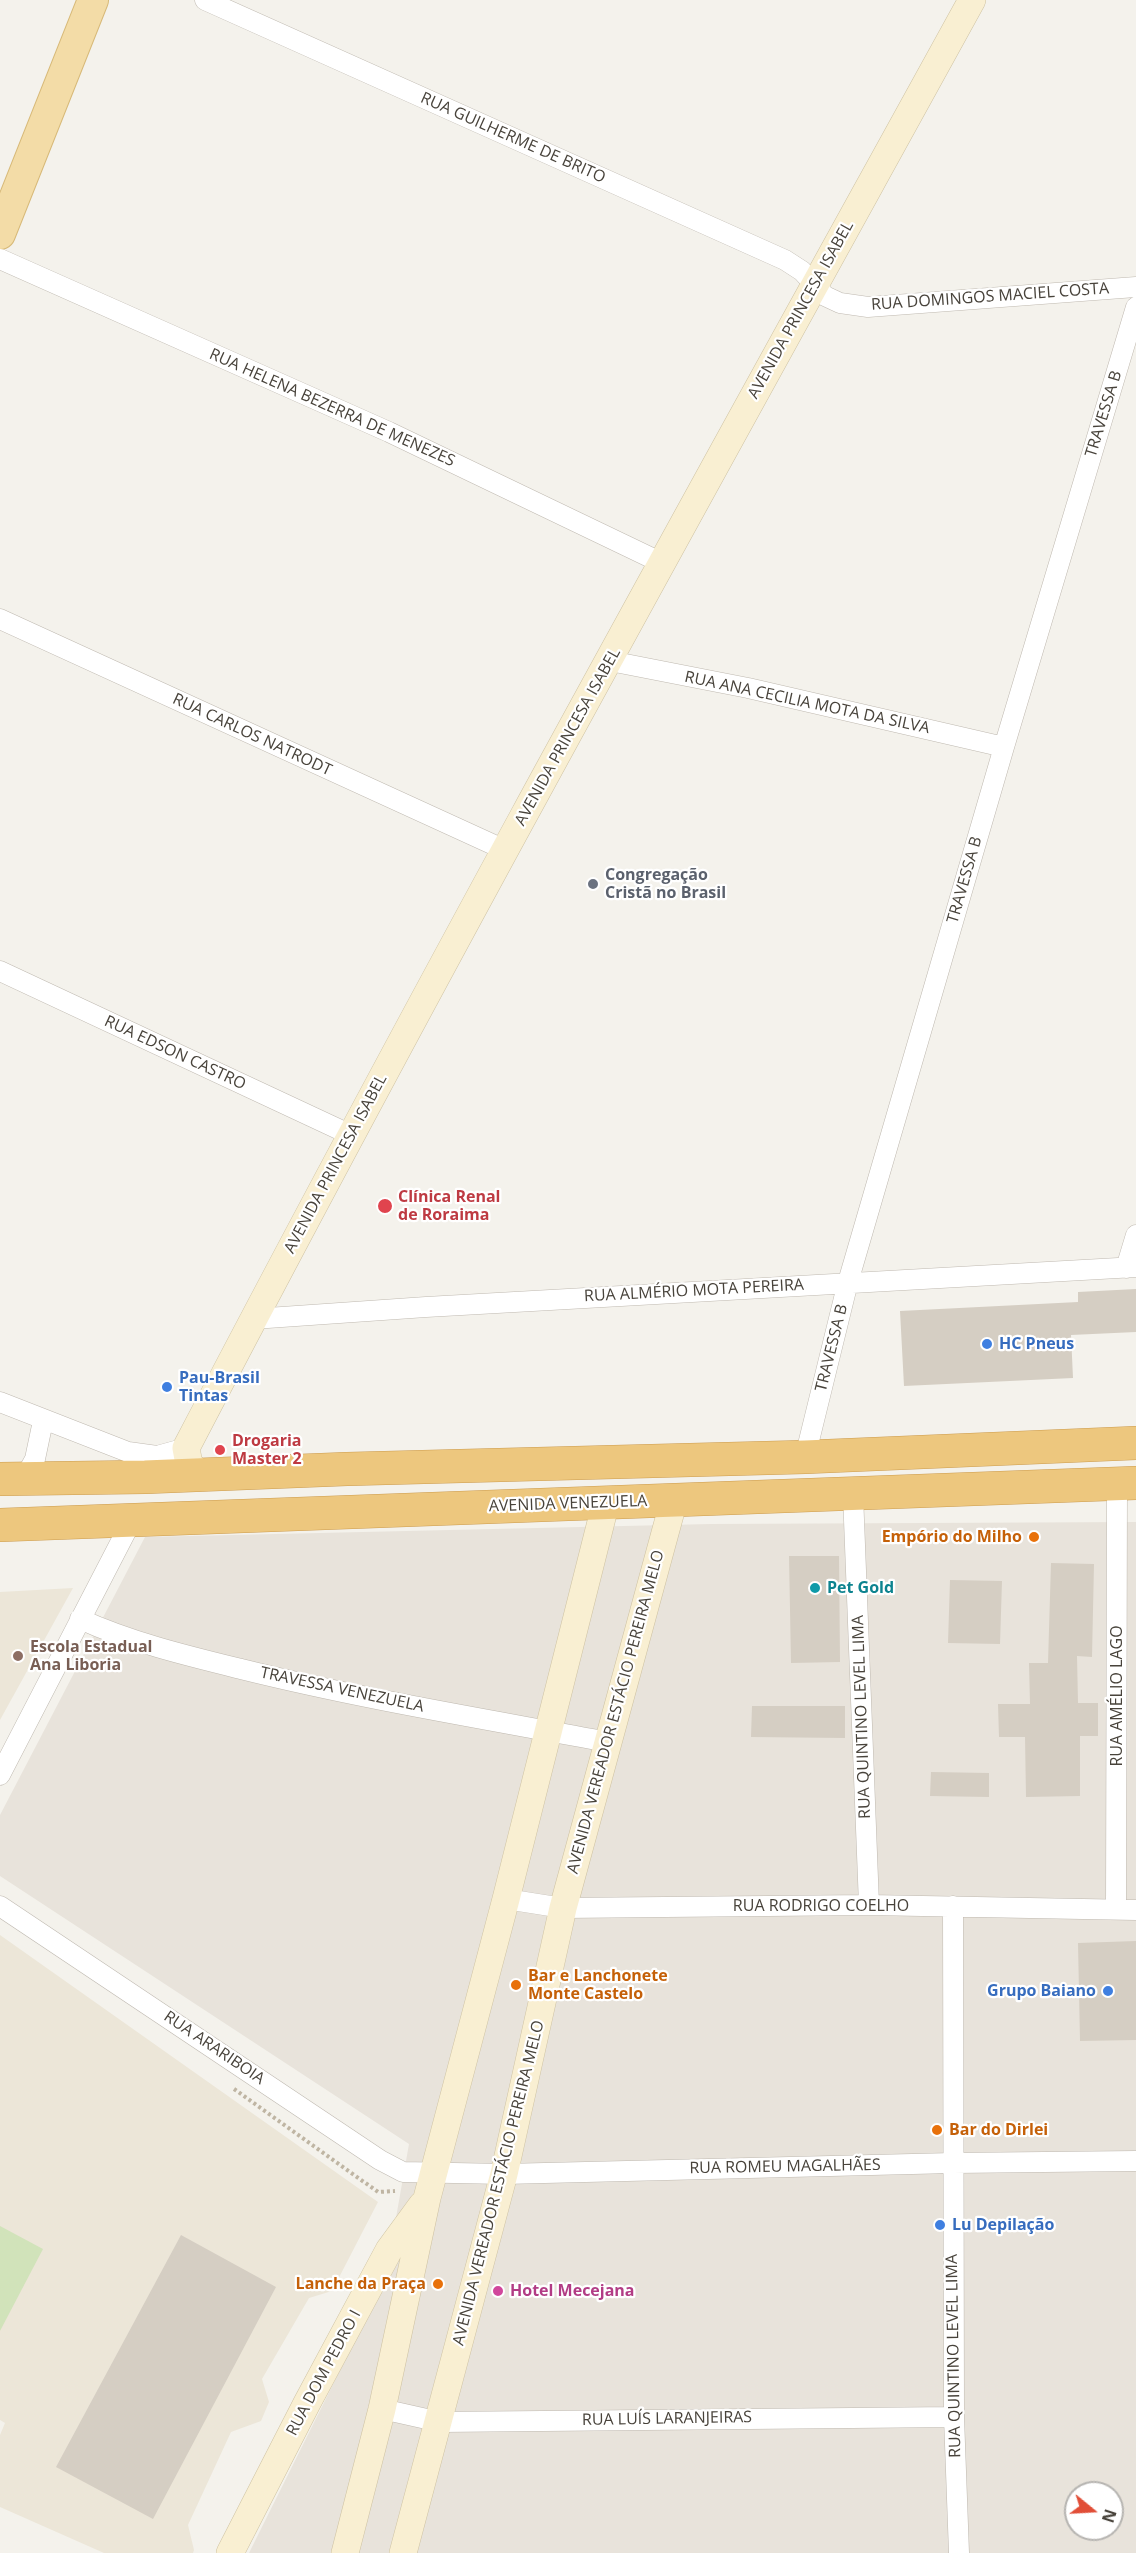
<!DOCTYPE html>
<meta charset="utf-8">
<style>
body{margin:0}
#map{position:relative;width:1136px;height:2553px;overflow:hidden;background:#f4f2ec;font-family:"Open Sans",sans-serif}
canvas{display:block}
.north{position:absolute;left:1064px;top:2481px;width:60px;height:60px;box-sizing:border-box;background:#fff;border:2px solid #b6b4b1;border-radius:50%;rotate:108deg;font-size:16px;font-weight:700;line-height:24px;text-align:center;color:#48433b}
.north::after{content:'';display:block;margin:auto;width:21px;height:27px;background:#e14e37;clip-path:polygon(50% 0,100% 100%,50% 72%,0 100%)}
</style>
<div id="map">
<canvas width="1136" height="2553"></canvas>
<div class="north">N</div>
</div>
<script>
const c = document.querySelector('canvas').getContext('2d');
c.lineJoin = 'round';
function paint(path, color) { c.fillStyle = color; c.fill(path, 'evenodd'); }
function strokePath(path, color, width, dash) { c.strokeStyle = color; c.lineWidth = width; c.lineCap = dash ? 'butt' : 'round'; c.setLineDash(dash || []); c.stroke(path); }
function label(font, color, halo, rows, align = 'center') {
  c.font = font + ' "Open Sans",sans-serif'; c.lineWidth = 4.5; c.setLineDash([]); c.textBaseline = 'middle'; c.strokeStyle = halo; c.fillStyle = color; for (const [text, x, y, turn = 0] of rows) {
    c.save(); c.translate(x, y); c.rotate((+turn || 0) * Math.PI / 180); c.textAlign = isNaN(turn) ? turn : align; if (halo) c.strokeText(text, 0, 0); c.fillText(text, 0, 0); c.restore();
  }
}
const residential = new Path2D(`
 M1136,1522V2553H249L385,2280L409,2144L0,1876V1815L145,1537L711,1524ZM1076,2493H1112V2529H1076Z`);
const education = new Path2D(`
 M73,1588L0,1720V1592Z
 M0,1935L378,2202L332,2291L309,2298L262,2379L269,2402L261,2421L231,2432L188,2525L194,2550L193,2553H104L0,2507V2435L5,2423L0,2420Z`);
const green = new Path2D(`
 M0,2226L43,2249L0,2331Z`);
const building = new Path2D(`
 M1136,1289V1332L1071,1335L1073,1378L904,1386L900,1311L1078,1302V1292Z
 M789,1556H839L840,1662L791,1663Z
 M1051,1563L1094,1564L1092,1657L1077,1656L1078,1703H1098V1736H1080V1796L1026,1797L1025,1737H999L998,1704H1030L1029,1663H1048Z
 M950,1580L1002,1581L1000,1644L948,1643Z
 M752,1706H845V1738L751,1737Z
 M931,1772L989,1773V1797L930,1796Z
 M1136,1941V2040L1080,2041L1078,1943Z
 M181,2235L276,2287L153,2519L56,2467Z`);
const path = new Path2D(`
 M234,2089L378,2192L395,2191`);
const street = new Path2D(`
 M205,0L785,260L802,271L825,296L840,303L868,307L1136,287
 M0,259L389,432L662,563
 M0,619L505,850
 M610,661L748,688L1004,747
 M0,971L351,1135
 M1126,1268L1136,1235
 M253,1319L426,1307L1136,1267
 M0,1402L128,1452L157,1456L186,1448
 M805,1457L848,1282L1004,747L1136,307
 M24,1479L35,1459L43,1421
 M853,1494L869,1905
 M80,1619C130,1642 188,1656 241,1669C362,1699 485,1719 608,1742
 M0,1775L132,1520
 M506,1899L563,1908L869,1905L1136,1910
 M0,1906L380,2160L403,2172L504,2174L953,2163L1136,2161
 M953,1906L954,2417L959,2553
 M1116,1909L1117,1484
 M382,2409L440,2422L954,2417`);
const secondary = new Path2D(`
 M201,1475L189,1464L186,1448C440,961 707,481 972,0
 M230,2553L307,2403L389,2250L422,2205
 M345,2553L382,2409L427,2198L506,1899L606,1502
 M403,2553L504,2174L563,1908L674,1500`);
const primary = new Path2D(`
 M0,234L93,0`);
const highway = new Path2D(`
 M0,1479L145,1477L347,1469L805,1457L1136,1443
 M0,1525L1136,1483`);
const markers = [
 [593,884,6,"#6b7280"],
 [385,1206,8,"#e0444e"],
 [987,1344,6,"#3f7fe0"],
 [167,1387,6,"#3f7fe0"],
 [220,1450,6,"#e0444e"],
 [1034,1537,6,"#e8710a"],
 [815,1588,6,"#0f9aa8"],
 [18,1656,6,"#8d6e63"],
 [516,1985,6,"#e8710a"],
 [1108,1991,6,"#3f7fe0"],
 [937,2130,6,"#e8710a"],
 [940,2225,6,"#3f7fe0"],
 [438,2284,6,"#e8710a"],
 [498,2291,6,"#d1479c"]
];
const streetNames = [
 ["RUA GUILHERME DE BRITO",513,138,24],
 ["RUA DOMINGOS MACIEL COSTA",990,297,-4],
 ["AVENIDA PRINCESA ISABEL",801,310,-61],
 ["RUA HELENA BEZERRA DE MENEZES",332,408,24],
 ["TRAVESSA B",1104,414,-73],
 ["RUA ANA CECILIA MOTA DA SILVA",807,703,12],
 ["RUA CARLOS NATRODT",252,735,25],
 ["AVENIDA PRINCESA ISABEL",568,737,-61],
 ["TRAVESSA B",965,880,-74],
 ["RUA EDSON CASTRO",175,1053,25],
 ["AVENIDA PRINCESA ISABEL",336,1164,-62],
 ["RUA ALMÉRIO MOTA PEREIRA",694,1291,-3],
 ["TRAVESSA B",832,1348,-76],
 ["AVENIDA VENEZUELA",568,1504,-2],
 ["TRAVESSA VENEZUELA",342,1690,12],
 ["RUA AMÉLIO LAGO",1117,1696,-90],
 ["AVENIDA VEREADOR ESTÁCIO PEREIRA MELO",616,1712,-75],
 ["RUA QUINTINO LEVEL LIMA",862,1717,-92],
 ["RUA RODRIGO COELHO",821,1906],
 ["RUA ARARIBOIA",214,2048,34],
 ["RUA ROMEU MAGALHÃES",785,2167,-1],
 ["AVENIDA VEREADOR ESTÁCIO PEREIRA MELO",499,2183,-76],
 ["RUA QUINTINO LEVEL LIMA",954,2356,-91],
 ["RUA DOM PEDRO I",324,2373,-62],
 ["RUA LUÍS LARANJEIRAS",667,2419,-1]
];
const worshipNames = [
 ["Congregação",605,875],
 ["Cristã no Brasil",605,893]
];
const healthNames = [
 ["Clínica Renal",398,1197],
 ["de Roraima",398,1215],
 ["Drogaria",232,1441],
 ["Master 2",232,1459]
];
const shopNames = [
 ["HC Pneus",999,1344],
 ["Pau-Brasil",179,1378],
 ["Tintas",179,1396],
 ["Grupo Baiano",1096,1991,"right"],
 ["Lu Depilação",952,2225]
];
const foodNames = [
 ["Empório do Milho",1022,1537],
 ["Bar e Lanchonete",528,1976,"left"],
 ["Monte Castelo",528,1994,"left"],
 ["Bar do Dirlei",949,2130,"left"],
 ["Lanche da Praça",426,2284]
];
const cultureNames = [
 ["Pet Gold",827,1588]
];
const educationNames = [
 ["Escola Estadual",30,1647],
 ["Ana Liboria",30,1665]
];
const hotelNames = [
 ["Hotel Mecejana",510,2291]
];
paint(residential, '#e8e3db');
paint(education, '#ece6d8');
paint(green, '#d1e3ba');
paint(building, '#d5cec3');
strokePath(street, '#bfb9b0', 21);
strokePath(secondary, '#cec2a2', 28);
strokePath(primary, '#d7b978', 32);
strokePath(highway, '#cc9c4f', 34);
strokePath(path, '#bfb5a3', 4, [3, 3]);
strokePath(street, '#fff', 20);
strokePath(secondary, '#f9efd2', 27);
strokePath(primary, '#f3dca7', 30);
strokePath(highway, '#edc77e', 33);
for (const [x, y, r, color] of markers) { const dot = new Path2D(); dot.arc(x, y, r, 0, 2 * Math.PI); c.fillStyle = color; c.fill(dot); strokePath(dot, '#fff', 2); }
label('16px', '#48433b', '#fff', streetNames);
label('bold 16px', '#5b616d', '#fff', worshipNames, 'left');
label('bold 16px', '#be3a42', '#fff', healthNames, 'left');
label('bold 16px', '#366cbe', '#fff', shopNames, 'left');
label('bold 16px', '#c56008', '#fff', foodNames, 'right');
label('bold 16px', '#0d838f', '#fff', cultureNames, 'left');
label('bold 16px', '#785e54', '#fff', educationNames, 'left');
label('bold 16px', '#b23c85', '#fff', hotelNames, 'left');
</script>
